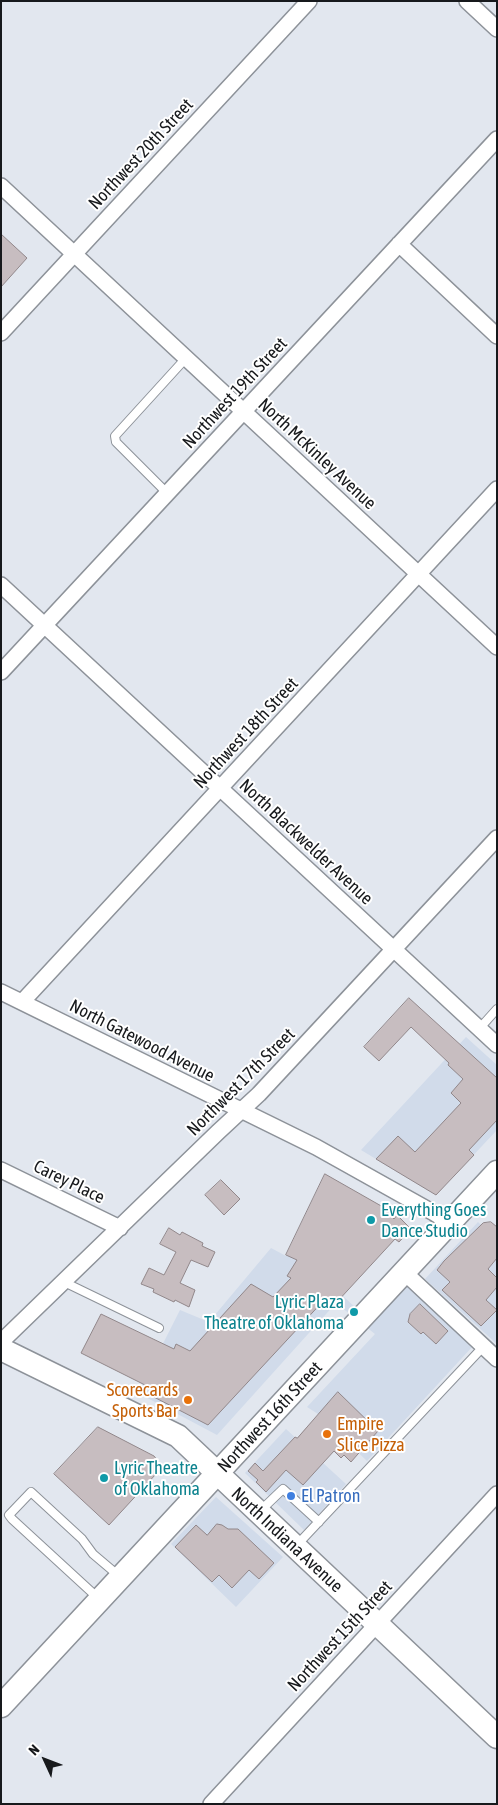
<!DOCTYPE html>
<style>
body{margin:0}
#map{position:relative;width:498px;height:1805px;overflow:hidden;background:#e2e7ef;font-family:"Asap Condensed",sans-serif}
canvas{display:block}
.frame{position:absolute;inset:0;border:2px solid #17191c;pointer-events:none}
.north{position:absolute;left:20px;top:1735px;width:50px;height:50px;-webkit-text-stroke:4px #fff;paint-order:stroke;rotate:313deg;font-size:14px;font-weight:700;line-height:20px;text-align:center;color:#17191c}
.north::after{content:'';display:block;margin:auto;width:18px;height:22px;background:#17191c;clip-path:polygon(50% 0,100% 100%,50% 72%,0 100%)}
</style>
<div id="map">
<canvas width="498" height="1805"></canvas>
<div class="frame"></div>
<div class="north">N</div>
</div>
<script>
const c = document.querySelector('canvas').getContext('2d');
c.lineJoin = 'round';
function paint(path, color) { c.fillStyle = color; c.fill(path, 'evenodd'); }
function strokePath(path, color, width, dash) { c.strokeStyle = color; c.lineWidth = width; c.lineCap = dash ? 'butt' : 'round'; c.setLineDash(dash || []); c.stroke(path); }
function label(font, color, halo, rows, align = 'center') {
  c.font = font + ' "Asap Condensed",sans-serif'; c.lineWidth = 4; c.setLineDash([]); c.textBaseline = 'middle'; c.strokeStyle = halo; c.fillStyle = color; for (const [text, x, y, turn = 0] of rows) {
    c.save(); c.translate(x, y); c.rotate((+turn || 0) * Math.PI / 180); c.textAlign = isNaN(turn) ? turn : align; if (halo) c.strokeText(text, 0, 0); c.fillText(text, 0, 0); c.restore();
  }
}
const built = new Path2D(`
 M466,1037L497,1065V1130L436,1195L361,1150Z
 M325,1174L343,1296L370,1321L405,1283L473,1346L367,1461L318,1414L307,1407L375,1334L336,1303L217,1435L138,1393L180,1310L209,1322L271,1248L286,1256Z
 M478,1222L497,1240V1344L425,1279Z
 M286,1429L346,1484L304,1530L245,1473Z
 M216,1497L283,1557L236,1607L171,1544Z`);
const building = new Path2D(`
 M1,234L27,258L1,287Z
 M409,998L497,1078V1120L469,1150L474,1155L436,1195L376,1159L398,1136L415,1152L461,1103L451,1093L463,1079L448,1065L449,1063L411,1027L379,1061L364,1047Z
 M325,1174L383,1207L394,1219L397,1215L411,1229L399,1242L395,1239L336,1303L326,1298L208,1425L150,1395L153,1389L81,1353L101,1314L174,1349L176,1344L190,1351L251,1284L273,1297L291,1278L287,1276L297,1260L286,1255Z
 M221,1180L240,1199L224,1215L205,1195Z
 M491,1222L497,1227V1258L488,1269L497,1278V1287L486,1300L497,1310L481,1326L442,1290L450,1282L437,1270L444,1261L483,1223Z
 M169,1228L180,1235L182,1232L203,1243L202,1246L215,1252L208,1267L191,1260L180,1283L195,1290L189,1307L175,1300L174,1302L153,1292L154,1289L141,1284L149,1268L164,1275L176,1252L160,1244Z
 M420,1304L448,1331L436,1344L423,1332L421,1334L408,1322L410,1314Z
 M338,1392L378,1431L351,1462L344,1455L341,1458L334,1451L303,1485L286,1470L266,1492L256,1482L258,1480L248,1471L255,1463L263,1471L295,1437L297,1438Z
 M98,1427L154,1456L158,1461L159,1468L156,1474L109,1525L54,1474Z
 M217,1524L222,1525L228,1529H238L274,1563L259,1579L249,1570L232,1588L219,1575L212,1582L175,1547L196,1525L207,1535Z`);
const lane = new Path2D(`
 M167,493L116,442L115,436L186,358
 M479,1029L497,1009
 M64,1282L159,1328
 M260,1511L283,1489L319,1522
 M296,1546L483,1347
 M98,1598L12,1519L9,1515L31,1492L82,1539L93,1554L119,1576`);
const street = new Path2D(`
 M467,1L497,29
 M1,186L497,647
 M399,244L497,336
 M1,333L309,1
 M1,585L497,1045
 M1,672L497,139
 M1,992L316,1147L434,1213L450,1223
 M22,1002L497,489
 M1,1170L120,1228
 M404,1272L497,1359
 M1,1342L218,1132L259,1094L497,838
 M211,1804L497,1494`);
const secondary = new Path2D(`
 M1,1349L178,1436L497,1737
 M1,1706L497,1172`);
const markers = [
 [371,1220,5,"#0f9aa8"],
 [354,1312,5,"#0f9aa8"],
 [188,1400,5,"#e8710a"],
 [327,1434,5,"#e8710a"],
 [104,1478,5,"#0f9aa8"],
 [291,1496,5,"#3f7fe0"]
];
const streetNames = [
 ["Northwest 20th Street",141,154,-47],
 ["Northwest 19th Street",235,393,-47],
 ["North McKinley Avenue",317,454,43],
 ["Northwest 18th Street",246,733,-47],
 ["North Blackwelder Avenue",306,842,43],
 ["North Gatewood Avenue",142,1041,27],
 ["Northwest 17th Street",241,1082,-45],
 ["Carey Place",69,1182,26],
 ["Northwest 16th Street",270,1417,-47],
 ["North Indiana Avenue",287,1540,43],
 ["Northwest 15th Street",340,1636,-47]
];
const cultureNames = [
 ["Everything Goes",381,1210],
 ["Dance Studio",381,1231],
 ["Lyric Plaza",344,1302,"right"],
 ["Theatre of Oklahoma",344,1323,"right"],
 ["Lyric Theatre",114,1468],
 ["of Oklahoma",114,1489]
];
const foodNames = [
 ["Scorecards",178,1390],
 ["Sports Bar",178,1411],
 ["Empire",337,1424,"left"],
 ["Slice Pizza",337,1445,"left"]
];
const shopNames = [
 ["El Patron",301,1496]
];
paint(built, '#d1dbea');
paint(building, '#c7bdc0');
strokePath(building, '#91878a', 1);
strokePath(lane, '#8d9299', 10);
strokePath(street, '#8d9299', 18);
strokePath(secondary, '#8d9299', 25);
strokePath(lane, '#fff', 8);
strokePath(street, '#fff', 15);
strokePath(secondary, '#fff', 22);
for (const [x, y, r, color] of markers) { const dot = new Path2D(); dot.arc(x, y, r, 0, 2 * Math.PI); c.fillStyle = color; c.fill(dot); strokePath(dot, '#fff', 2); }
label('18px', '#17191c', '#fff', streetNames);
label('18px', '#0d838f', '#fff', cultureNames, 'left');
label('18px', '#c56008', '#fff', foodNames, 'right');
label('18px', '#366cbe', '#fff', shopNames, 'left');
</script>
